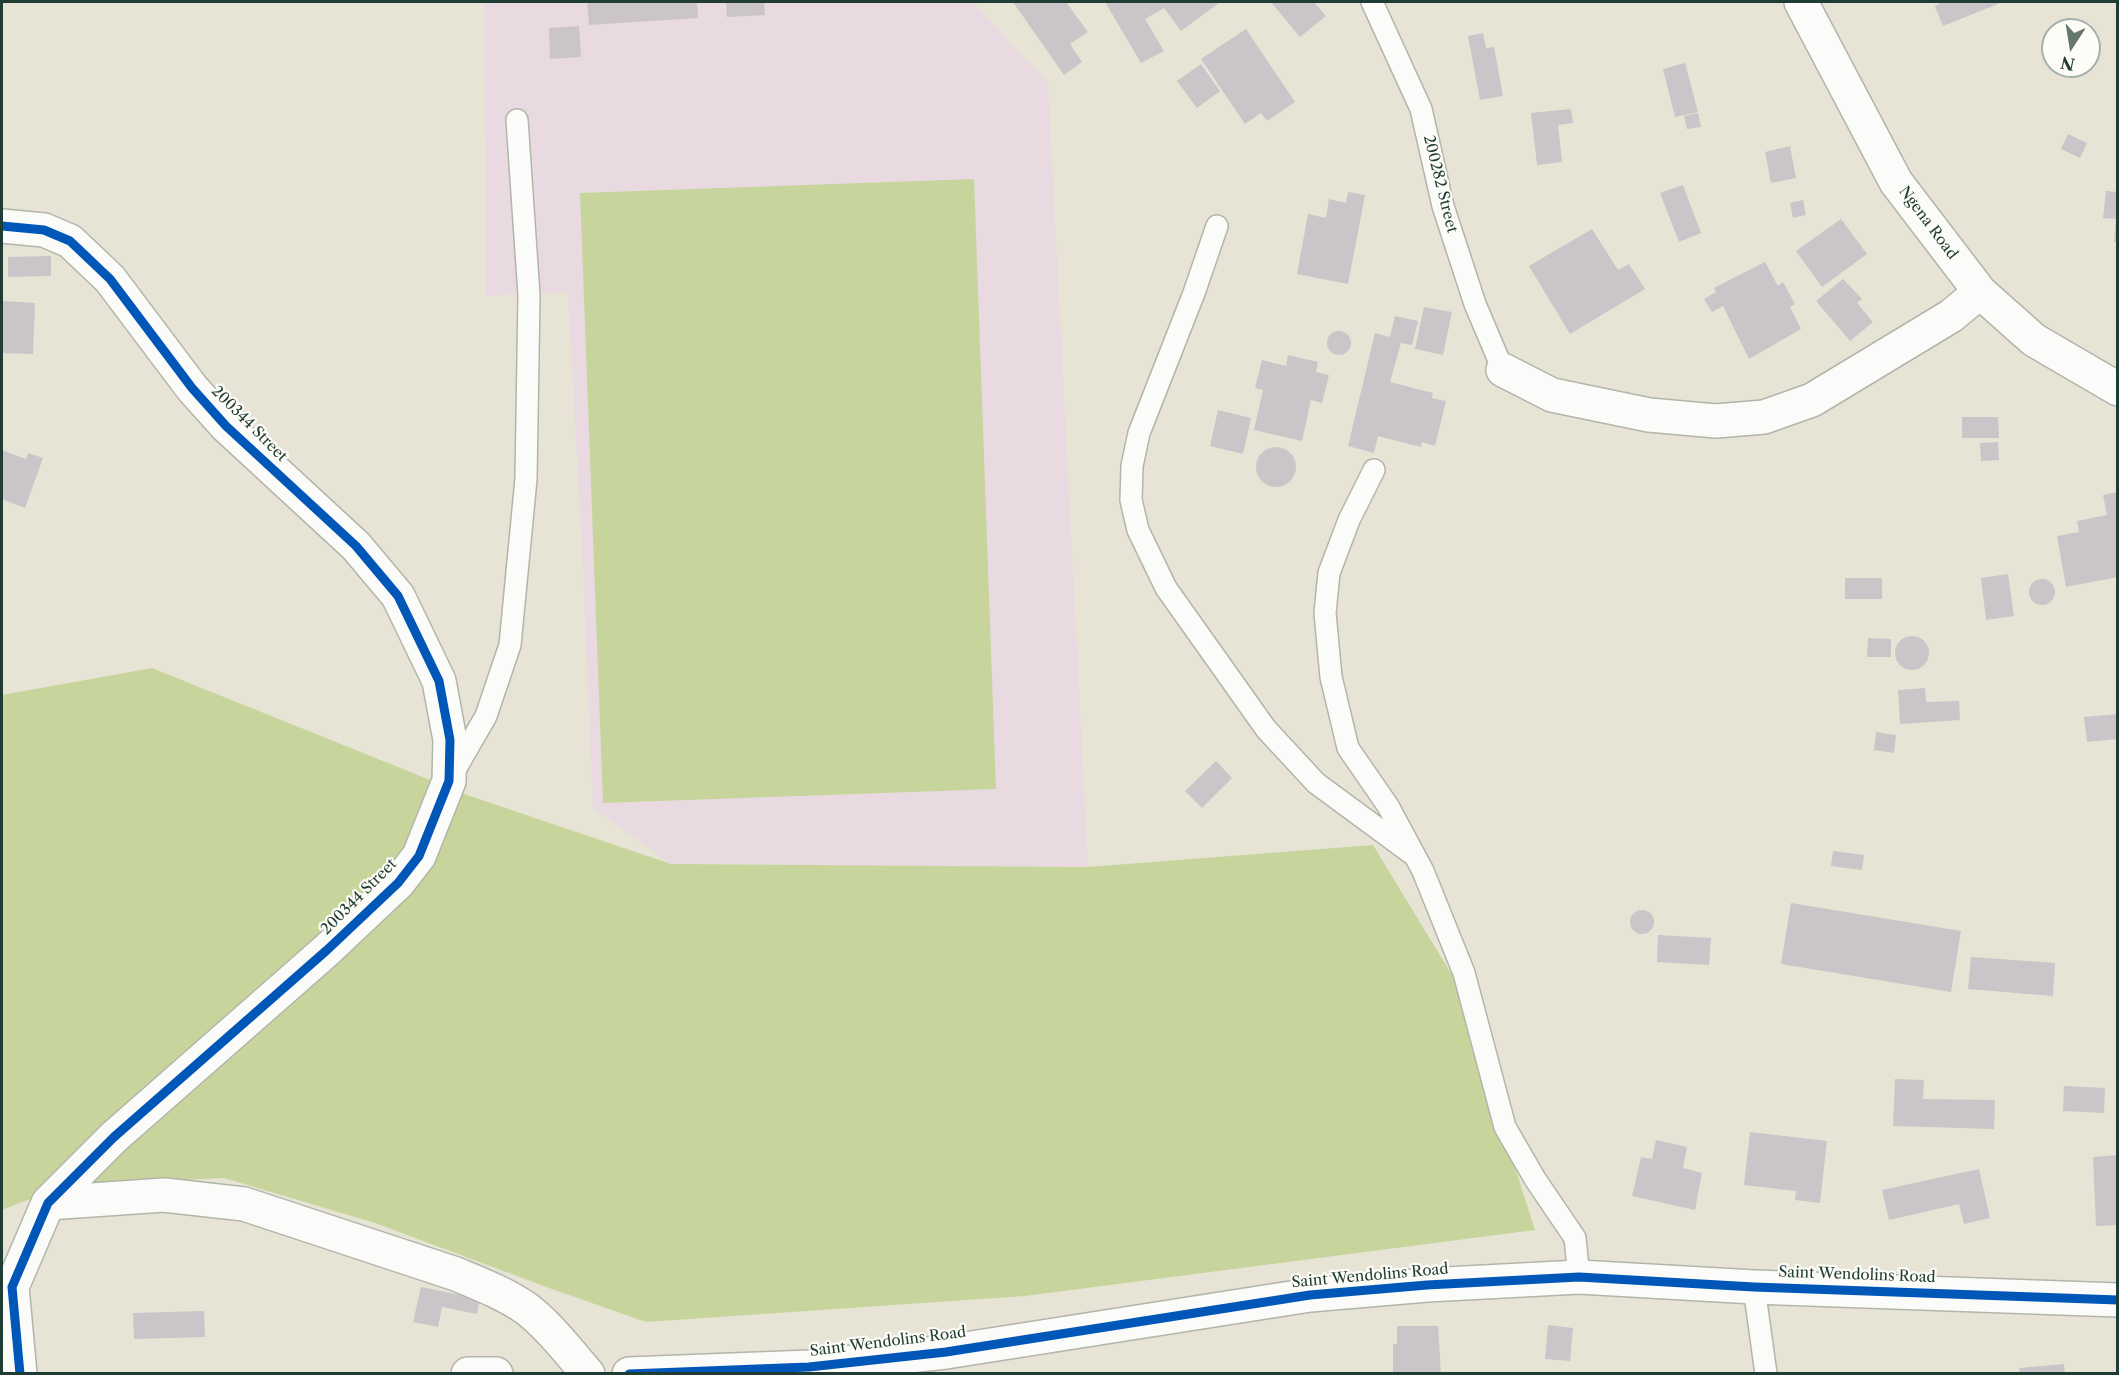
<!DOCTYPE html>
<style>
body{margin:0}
#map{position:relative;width:2119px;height:1375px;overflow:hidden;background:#e7e4d5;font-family:"Libre Caslon Text",serif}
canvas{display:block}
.frame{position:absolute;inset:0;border:3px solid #1f3d34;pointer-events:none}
.north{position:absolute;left:2041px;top:18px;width:60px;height:60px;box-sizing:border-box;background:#fdfcf7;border:2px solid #a4b0a9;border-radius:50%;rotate:192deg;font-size:16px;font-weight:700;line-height:24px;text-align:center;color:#1f3d34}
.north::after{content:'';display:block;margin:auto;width:21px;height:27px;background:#65776c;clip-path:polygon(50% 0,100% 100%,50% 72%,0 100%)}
</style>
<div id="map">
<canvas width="2119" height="1375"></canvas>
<div class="frame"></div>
<div class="north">N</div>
</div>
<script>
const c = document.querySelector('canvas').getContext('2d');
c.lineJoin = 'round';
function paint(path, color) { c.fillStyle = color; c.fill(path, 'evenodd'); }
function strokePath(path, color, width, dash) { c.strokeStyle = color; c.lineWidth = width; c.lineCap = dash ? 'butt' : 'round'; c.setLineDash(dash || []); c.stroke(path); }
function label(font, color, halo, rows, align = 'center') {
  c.font = font + ' "Libre Caslon Text",serif'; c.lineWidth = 4.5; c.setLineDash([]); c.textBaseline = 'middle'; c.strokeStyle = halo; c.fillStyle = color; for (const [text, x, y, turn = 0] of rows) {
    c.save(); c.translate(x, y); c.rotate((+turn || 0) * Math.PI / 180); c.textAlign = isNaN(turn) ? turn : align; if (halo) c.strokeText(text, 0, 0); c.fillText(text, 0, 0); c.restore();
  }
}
const built = new Path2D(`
 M484,2H972L1048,83L1088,867L671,864L593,808L583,569L568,292L486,296Z`);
const green = new Path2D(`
 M974,179L996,789L603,803L580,193Z
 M152,668L470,796L671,864L1088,867L1373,845L1455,980L1535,1230L1025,1296L646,1322L549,1288L375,1223L224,1178L97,1184L33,1198L2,1210V695Z`);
const building = new Path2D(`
 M587,2H697L698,18L589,25Z
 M726,2H764L765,15L727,17Z
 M1013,2H1066L1088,32L1070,44L1082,62L1064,75Z
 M1105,2H1218L1219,3L1181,31L1164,8L1145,19L1164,51L1141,63Z
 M1271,2H1314L1326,16L1300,37Z
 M1941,2H1998V4L1943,26L1935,7Z
 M579,26L581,57L550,59L549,28Z
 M1246,29L1295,102L1267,121L1261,113L1245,124L1201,59Z
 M1483,33L1486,48L1494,47L1503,96L1480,100L1468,36Z
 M1685,63L1698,112L1675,117L1663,69Z
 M1201,64L1220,91L1197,108L1177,81Z
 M1571,109L1573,123L1558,125L1562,162L1537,165L1531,113Z
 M1698,113L1701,127L1687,129L1684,116Z
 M2068,134L2087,143L2080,158L2061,149Z
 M1790,146L1796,178L1771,183L1765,152Z
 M1683,185L1701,233L1679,242L1660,193Z
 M2106,191L2118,192V242H2114L2116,219L2103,218Z
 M1348,192L1365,195L1348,284L1297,274L1308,214L1326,218L1329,199L1346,203Z
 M1803,200L1806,215L1793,218L1790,203Z
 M1841,219L1867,254L1822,287L1796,251Z
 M1592,229L1618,270L1629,264L1645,289L1570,334L1529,266Z
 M51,256V276L8,277V257Z
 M1765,262L1778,286L1783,282L1795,304L1790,307L1801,329L1749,359L1723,306L1712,312L1704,299L1716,292L1714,288Z
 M1843,279L1862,299L1857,303L1873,322L1850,341L1816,301Z
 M2,301L35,303L33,354L2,353Z
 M1424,307L1452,312L1443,355L1415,349Z
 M1395,316L1418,321L1412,345L1401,343L1390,382L1433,393L1432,398L1446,401L1435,446L1422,442L1421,447L1378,436L1374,453L1348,446L1375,333L1390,337Z
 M1327 343a12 12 0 1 1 24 0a12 12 0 1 1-24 0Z
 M1288,355L1318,362L1316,372L1329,375L1322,403L1311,400L1302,441L1254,430L1263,390L1255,388L1262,360L1286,366Z
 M1218,410L1251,418L1243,454L1210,446Z
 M1962,417H1998L1999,438H1962Z
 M1998,442L1999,460L1981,461L1980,443Z
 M1256 467a20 20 0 1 1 40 0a20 20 0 1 1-40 0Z
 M2,450L26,459L28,453L43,458L25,508L2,499Z
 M2118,492V577L2066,587L2057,536L2079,532L2077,521L2107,515L2103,495Z
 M2008,574L2014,616L1986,620L1981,578Z
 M1845,578H1882V599H1845Z
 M2029 592a13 13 0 1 1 26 0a13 13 0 1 1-26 0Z
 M1895 653a17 17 0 1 1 34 0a17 17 0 1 1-34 0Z
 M1868,638L1891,639V657H1867Z
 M1925,688L1926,702L1959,701L1960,720L1900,724L1898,690Z
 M2118,714V739L2087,742L2084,717Z
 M1876,732L1896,735L1894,753L1874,750Z
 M1216,761L1232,778L1202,808L1185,791Z
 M1833,851L1864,855L1862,870L1831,866Z
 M1791,903L1961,931L1951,992L1781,964Z
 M1630 922a12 12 0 1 1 24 0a12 12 0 1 1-24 0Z
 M1658,935L1711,938L1709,965L1657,962Z
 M1971,957L2055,963L2053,996L1968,989Z
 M1895,1079L1924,1080L1923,1099L1995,1100L1994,1129L1893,1126Z
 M2064,1086L2105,1088L2104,1113L2063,1111Z
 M1750,1132L1827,1141L1820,1203L1795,1200L1796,1191L1744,1185Z
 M1656,1140L1687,1147L1683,1168L1702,1173L1695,1210L1632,1196L1641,1157L1652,1159Z
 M2118,1155V1225L2096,1226L2093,1157Z
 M1979,1169L1990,1218L1964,1224L1959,1204L1889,1220L1882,1190Z
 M421,1287L480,1299L477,1314L442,1307L438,1327L413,1322Z
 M204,1311L205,1337L134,1339L133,1313Z
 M1548,1325L1573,1328L1570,1361L1545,1359Z
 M1397,1326H1438L1441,1374H1393V1344H1397Z
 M2064,1364L2065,1374H2020L2019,1368Z`);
const service = new Path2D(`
 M1372,2L1421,109L1443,206L1475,304L1503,370
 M1217,226L1194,293L1139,433L1132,466L1131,500L1138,530L1166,588L1266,729L1316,783L1411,853
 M1374,470L1349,520L1329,573L1325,613L1331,677L1348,748L1388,806L1423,871L1464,973L1505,1127L1535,1179L1575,1238L1579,1277
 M452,775L486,716L510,645L526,479L529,295L517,120
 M1754,1287L1766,1374`);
const minor = new Path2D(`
 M1801,2L1896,182L1980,292L2034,340L2118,389
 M2,226L44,230L70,241L110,279L192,388L226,426L356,546L398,596L439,681L450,740L449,781L419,856L398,883L327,950L114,1137L48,1203L12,1287L20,1374
 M1503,370L1552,395L1649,415L1716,421L1764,417L1812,400L1951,316L1980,292
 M48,1203L164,1195L244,1204L456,1274C480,1284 506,1294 527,1309C550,1327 569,1352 588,1374`);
const tertiary = new Path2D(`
 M468,1374H496
 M629,1374L809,1367L946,1352L1310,1295L1427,1285L1579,1277L1754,1287L2118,1300`);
const cycleway = new Path2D(`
 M2,226L44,230L70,241L110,279L192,388L226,426L356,546L398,596L439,681L450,740L449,781L419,856L398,883L327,950L114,1137L48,1203L12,1287L20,1374
 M629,1374L809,1367L946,1352L1310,1295L1427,1285L1579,1277L1754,1287L2118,1300`);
const streetNames = [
 ["200282 Street",1440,184,76],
 ["Ngena Road",1928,223,53],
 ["200344 Street",249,424,45],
 ["200344 Street",359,897,-45],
 ["Saint Wendolins Road",1857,1275,2],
 ["Saint Wendolins Road",1370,1276,-5],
 ["Saint Wendolins Road",888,1342,-7]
];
paint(built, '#e9dae2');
paint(green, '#c7d59c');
paint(building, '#cbc4c8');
strokePath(service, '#b3b4aa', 24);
strokePath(minor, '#b3b4aa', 36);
strokePath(tertiary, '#b3b4aa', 36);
strokePath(service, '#fbfbf9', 21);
strokePath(minor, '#fbfbf9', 33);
strokePath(tertiary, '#fbfbf9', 33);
strokePath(cycleway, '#0057b8', 9);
label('15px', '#1f3d34', '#fdfcf7', streetNames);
</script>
